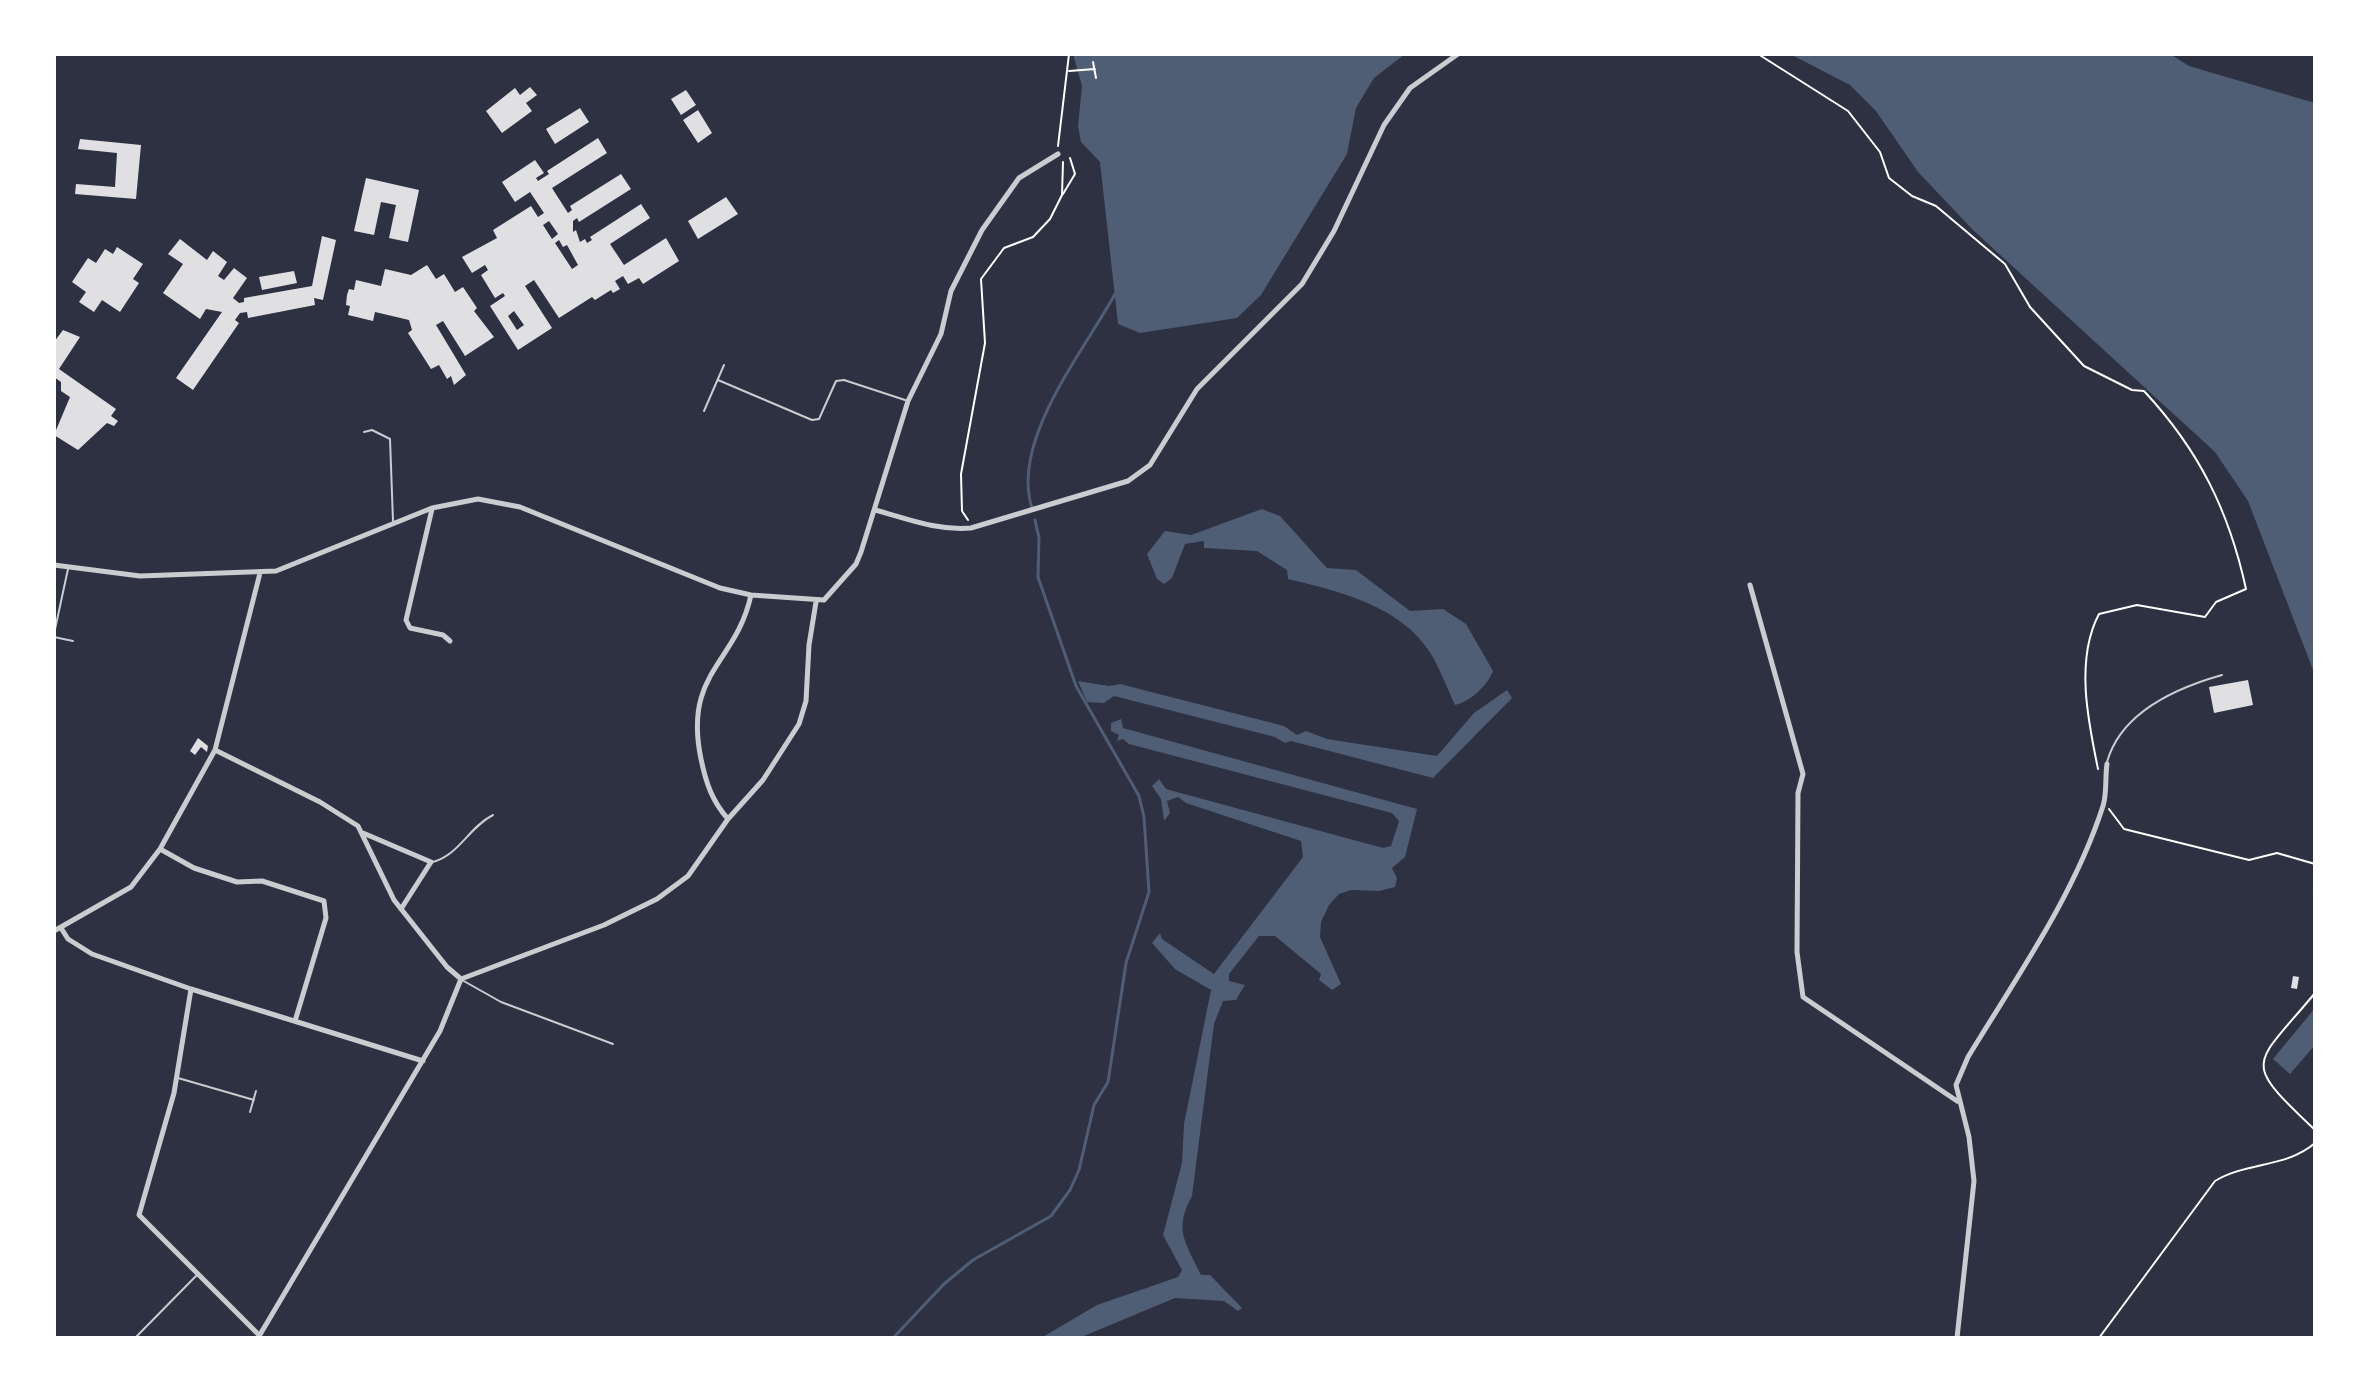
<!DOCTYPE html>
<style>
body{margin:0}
#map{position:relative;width:2369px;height:1392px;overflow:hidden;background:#2d3142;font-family:"Noto Sans",sans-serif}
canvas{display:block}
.frame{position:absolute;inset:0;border:56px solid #fff;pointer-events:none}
</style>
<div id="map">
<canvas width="2369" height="1392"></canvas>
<div class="frame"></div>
</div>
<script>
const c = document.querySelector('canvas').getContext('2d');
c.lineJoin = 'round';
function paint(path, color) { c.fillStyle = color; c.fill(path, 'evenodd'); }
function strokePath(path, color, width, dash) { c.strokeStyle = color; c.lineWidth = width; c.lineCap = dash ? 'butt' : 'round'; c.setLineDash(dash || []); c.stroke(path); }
const water = new Path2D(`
 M1073,54H1405L1374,78L1356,108L1347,154L1261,295L1237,318L1140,333L1118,324L1100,162L1081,142L1078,126L1082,86Z
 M1790,54H2170L2189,66L2315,103V675L2248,501L2215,452L1973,230L1918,172L1876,111L1850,85Z
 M1262,509L1280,516L1327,568L1356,570L1410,611L1443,609L1466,624L1493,671C1487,686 1470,702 1455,705C1447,688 1440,669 1431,654C1402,606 1338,591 1288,579L1287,570L1257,551L1204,548V541L1185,544L1172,578L1164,584L1157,579L1147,554L1165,531L1191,535Z
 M1078,681L1109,686L1120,684L1284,726L1297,735L1306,731L1327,739L1437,756L1474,713L1507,690L1512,698L1433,778L1291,741L1285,743L1275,737L1114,696L1104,703L1087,702Z
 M1121,719L1123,728L1417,809L1405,857L1392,868L1397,878L1395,887L1379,891L1351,890L1339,894L1329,905L1321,922L1320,937L1341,984L1332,990L1319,980L1321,974L1275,936H1259L1229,974V981L1245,985L1236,1000L1223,1001L1214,1024L1192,1196C1173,1230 1186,1243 1201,1275H1210L1242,1308L1238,1311L1224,1301L1175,1298L1079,1338H1041L1097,1305L1178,1277L1182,1270L1163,1235L1182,1163L1184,1124L1211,990L1175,969L1152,943L1160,933L1162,939L1214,974L1303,857L1301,841L1186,803L1178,797L1167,801L1170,813L1164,821L1161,799L1152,786L1159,779L1166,789L1383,848L1391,846L1399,821L1392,813L1129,744L1123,739L1117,741L1119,735L1111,731V723Z
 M2315,1008V1045L2290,1074L2273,1059Z`);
const stream = new Path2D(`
 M1032,508C1010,441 1084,351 1115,294
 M2314,891L2315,890
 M893,1338L944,1284L973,1260L1051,1216L1070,1190L1079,1170L1094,1105L1108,1082L1126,963L1149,892L1144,817L1139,796L1076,686L1038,577L1039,538L1035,520`);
const building = new Path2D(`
 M530,87L537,95L526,103L532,111L502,133L486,111L515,88L520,95Z
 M686,90L696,105L681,115L671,99Z
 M580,108L589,122L555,144L546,129Z
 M698,110L712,133L698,143L683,120Z
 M598,138L607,153L552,188L568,213L572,210L570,206L621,174L631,189L579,222L577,218L573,221V232L576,230L580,242L585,239L587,243L592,240L590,237L641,204L650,218L610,244L624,265L666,238L679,261L643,284L639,278L628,284L623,276L615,281L620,289L613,293L611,290L595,300L592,297L559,318L534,280L525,286L552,328L518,350L490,306L505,296L503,293L495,298L481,275L488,270L485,265L472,273L462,257L497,238L493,230L531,206L538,217L544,213L530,192L515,202L502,182L535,160L544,173L536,178L538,181L549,174L547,171ZM549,221L558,234L552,239L543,225ZM559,240L563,247L567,245L578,265L572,269L555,243ZM514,311L524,325L517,330L508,316Z
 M80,139L141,145L136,199L75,194L76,184L115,187L117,153L78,149Z
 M366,178L419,190L408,242L389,238L396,205L381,202L374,235L354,231Z
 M726,197L738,214L698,239L688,221Z
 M322,236L336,240L323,300L314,298L315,305L248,318L247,312L240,313L235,320L239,323L193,390L176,378L222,312L206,309L200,319L163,293L183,264L168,254L180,239L207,260L213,251L227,262L218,276L224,280L234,268L247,278L233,298L239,303L244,302V298L312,286Z
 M117,247L143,264L133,279L139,283L120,312L102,300L94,312L79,302L86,292L72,282L88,258L96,263L105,249L113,254Z
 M427,265L436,279L444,274L455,292L463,287L477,308L474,311L494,337L465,356L443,321L436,325L466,375L454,385L451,376L447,379L439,365L431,369L408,333L412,330L409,320L375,312L373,321L348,315L350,306L346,305L347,295L349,289L354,290L356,280L381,286L385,269L411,275Z
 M294,271L297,283L262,290L259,277Z
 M63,330L80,337L59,369L116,409L111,416L118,421L114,426L107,423L78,450L54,435L70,397L61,391V382L54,377V342Z
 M2248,680L2253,705L2214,713L2209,687Z
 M198,738L208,746L207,752L201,747L195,755L190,751Z
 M2293,976L2299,977L2297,989L2291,988Z`);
const path = new Path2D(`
 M1758,54L1848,111L1880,152L1889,178L1912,196L1936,206L2005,264L2030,307L2084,366L2132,390L2144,391C2199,450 2229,511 2246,589L2216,602L2205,617L2137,605L2099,614C2075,659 2088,721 2098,769
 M1093,62L1096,78
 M1069,71L1095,69
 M1058,146L1069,54
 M1063,194L1075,174L1070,158
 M968,520L962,511L961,474L985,343L981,279L1004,248L1033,237L1050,219L1062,195L1063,162
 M2109,809L2124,829L2249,860L2277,853L2315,864
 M2315,993C2253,1068 2240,1059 2315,1130
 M2099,1338L2215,1181C2246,1162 2286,1168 2315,1143`);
const service = new Path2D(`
 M718,380L812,420L819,419L836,381L844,380L908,401
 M704,411L724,365
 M364,432L372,430L390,439L393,521
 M54,634L68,569
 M54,637L73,641
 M2107,762C2121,712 2176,688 2222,675
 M433,862C460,854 468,828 493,815
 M462,980L501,1002L613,1044
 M178,1078L254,1100
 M250,1112L256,1091
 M135,1338L196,1276`);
const minor = new Path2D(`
 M432,509L406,620L410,628L443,635L450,641
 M875,510C908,519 937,531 971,528L1128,481L1150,465L1197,389L1302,284L1334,231L1384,125L1410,88L1458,54
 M54,565L140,576L276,571L432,508L478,499L520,507L720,588L751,595L824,600L856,564L861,552L908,401L941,334L951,291L982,230L1019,178L1058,154
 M1750,585L1803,774L1798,793L1797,952L1803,997L1957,1101
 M215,750L320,802L358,826L394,900L447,967L461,979
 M728,819C712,801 706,783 701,759C683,672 736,664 751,595
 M363,833L431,862L401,909
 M160,849L194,868L237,882L262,881L324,901L326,918L295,1021
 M61,928L68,939L92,954L191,989L423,1061
 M54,931L131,887L160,849L215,750L260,573
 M191,989L174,1093L139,1215L259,1335
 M258,1338L440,1031L461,979L604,925L657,899L688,876L728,819L763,780L799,724L806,701L809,645L816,602
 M1957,1338L1974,1181L1969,1137L1956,1085L1968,1057C2016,978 2074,896 2103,806C2107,794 2105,777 2107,764`);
paint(water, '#4f5d75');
strokePath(stream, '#4f5d75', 3);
paint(building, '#e0e0e3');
strokePath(path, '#fff', 2);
strokePath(service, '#caccd0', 2);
strokePath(minor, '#caccd0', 5);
</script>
